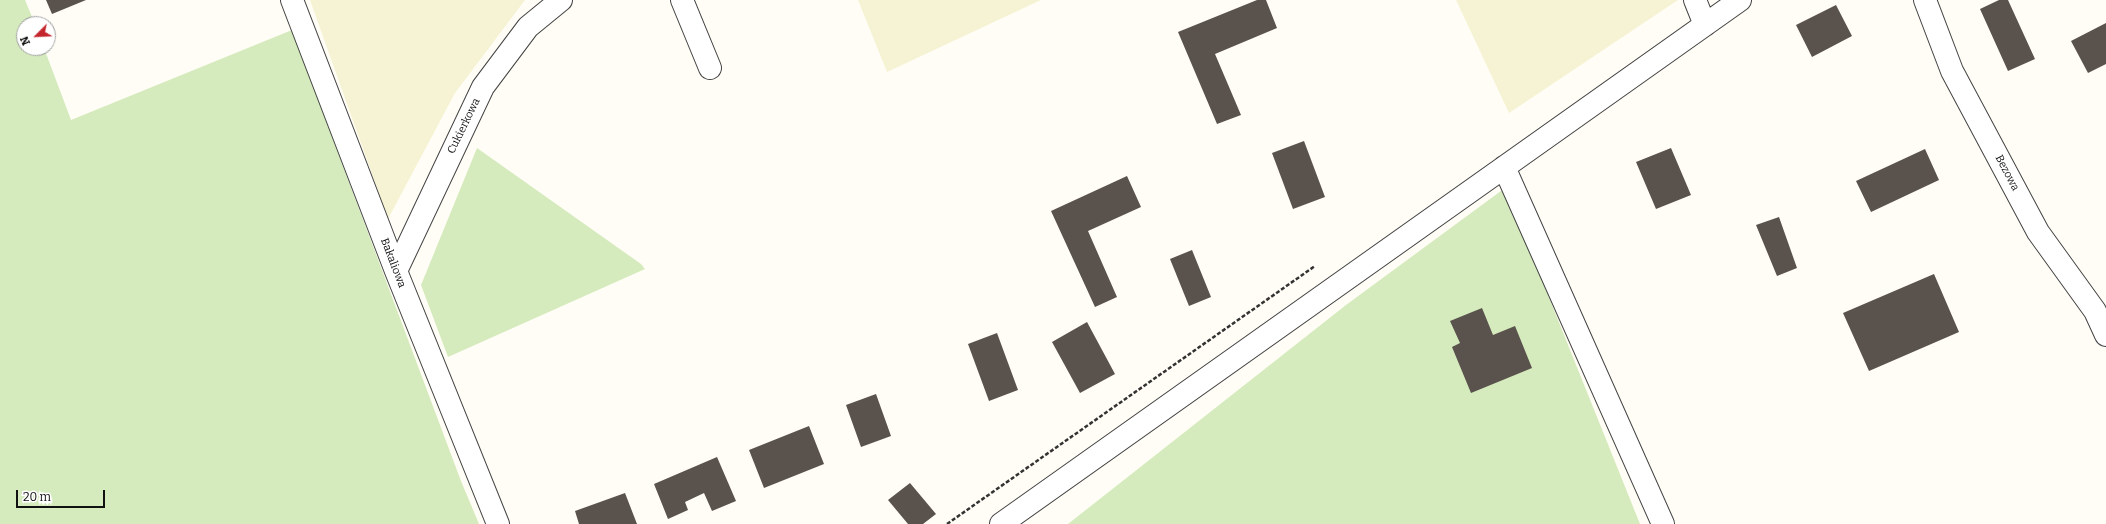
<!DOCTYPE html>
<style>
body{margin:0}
#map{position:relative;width:2106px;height:524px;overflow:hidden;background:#fffdf5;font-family:Bitter,serif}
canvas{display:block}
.north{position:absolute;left:16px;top:16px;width:40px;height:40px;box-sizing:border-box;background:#fff;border:1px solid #a0a0a0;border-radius:50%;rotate:246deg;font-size:11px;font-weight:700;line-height:16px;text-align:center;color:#111}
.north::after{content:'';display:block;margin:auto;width:14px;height:18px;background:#c4262e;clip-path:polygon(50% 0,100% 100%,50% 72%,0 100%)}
.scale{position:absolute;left:16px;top:490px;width:89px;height:18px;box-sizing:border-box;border:2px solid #111;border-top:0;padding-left:5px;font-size:12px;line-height:14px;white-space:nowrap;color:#111;-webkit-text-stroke:3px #fff;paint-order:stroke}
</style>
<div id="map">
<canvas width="2106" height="524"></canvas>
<div class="north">N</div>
<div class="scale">20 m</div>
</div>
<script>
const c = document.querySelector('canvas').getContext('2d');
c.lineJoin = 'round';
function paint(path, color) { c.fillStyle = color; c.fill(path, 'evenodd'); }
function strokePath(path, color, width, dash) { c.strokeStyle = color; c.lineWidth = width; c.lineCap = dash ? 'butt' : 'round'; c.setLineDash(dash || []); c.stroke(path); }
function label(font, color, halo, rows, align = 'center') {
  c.font = font + ' Bitter,serif'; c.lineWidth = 4; c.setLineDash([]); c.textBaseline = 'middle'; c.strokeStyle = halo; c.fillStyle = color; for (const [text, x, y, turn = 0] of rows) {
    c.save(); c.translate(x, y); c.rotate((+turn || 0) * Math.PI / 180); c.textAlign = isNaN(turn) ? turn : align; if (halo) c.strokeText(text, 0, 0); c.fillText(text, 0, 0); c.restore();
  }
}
const farmland = new Path2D(`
 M310,0H525L455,93L388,219Z
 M858,0H1041L887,72Z
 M1456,0H1678L1509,113Z`);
const green = new Path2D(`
 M0,0H25L35,24H24V48H44L71,120L292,30L461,481L479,524H0Z
 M477,148L641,264L645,269L448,357L421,285Z
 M1505,188L1640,524H1068L1346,305Z`);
const building = new Path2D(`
 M46,0H86L52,14Z
 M1257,0H1266L1277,28L1215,54L1241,115L1217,124L1178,32Z
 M1999,0H2008L2035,59L2008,71L1980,9Z
 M1836,5L1852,36L1812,57L1796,25Z
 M2106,23V64L2088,73L2071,41Z
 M1304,141L1325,197L1293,209L1272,153Z
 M1671,148L1691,195L1656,209L1636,162Z
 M1925,149L1939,180L1871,212L1856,181Z
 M1127,176L1141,207L1088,231L1117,297L1095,307L1051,211Z
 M1779,217L1797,268L1777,276L1756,225Z
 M1192,250L1211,297L1189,306L1170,259Z
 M1934,274L1959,332L1869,371L1843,313Z
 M1482,308L1493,335L1515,326L1532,368L1471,393L1452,347L1460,343L1450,321Z
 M1087,322L1115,374L1080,393L1052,342Z
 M997,333L1018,390L989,401L968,344Z
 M876,394L891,436L861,447L846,405Z
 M809,426L824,464L764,488L749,450Z
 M717,457L736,501L712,511L704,493L685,502L688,510L668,519L654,484Z
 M910,483L936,514L923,524H908L888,500Z
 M625,493L637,524H579L575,511Z`);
const path = new Path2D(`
 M947,524L1315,266`);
const minor = new Path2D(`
 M292,0L396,271L498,524
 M682,0L710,68
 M1695,0L1705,25
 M1925,0L1952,71L2038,232L2095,311L2106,335
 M1504,167L1663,524
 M396,271L483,87L528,27L561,0
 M1001,524L1740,0`);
const streetNames = [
 ["Cukierkowa",464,126,-64],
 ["Bezowa",2007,173,62],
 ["Bakaliowa",393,263,69]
];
paint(farmland, '#f6f3d4');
paint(green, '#d5ebbd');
paint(building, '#5a524d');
strokePath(minor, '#444', 24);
strokePath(path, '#333', 2.5, [4, 2]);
strokePath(minor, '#fff', 22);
label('11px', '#111', '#fff', streetNames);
</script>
